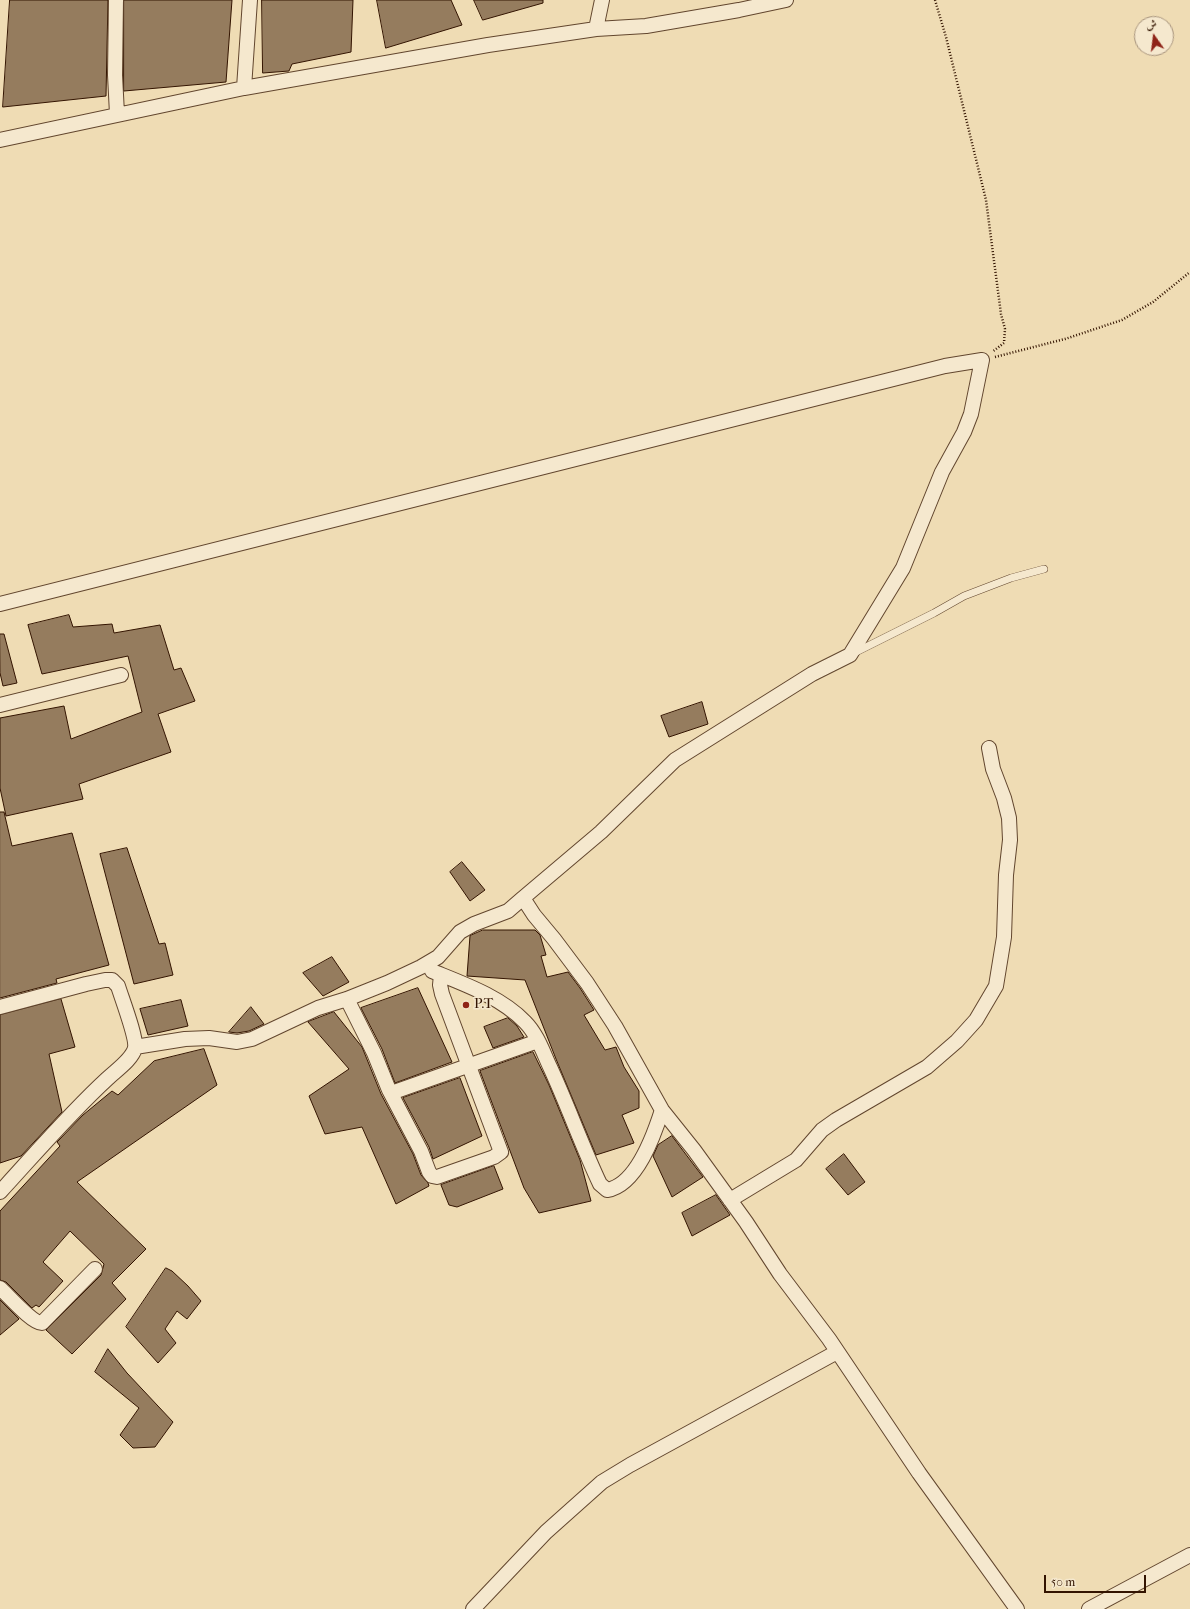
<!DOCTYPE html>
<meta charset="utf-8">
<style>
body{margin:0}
#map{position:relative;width:1190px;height:1609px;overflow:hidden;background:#efdcb4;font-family:"IM FELL French Canon",Amiri,serif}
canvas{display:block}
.north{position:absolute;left:1134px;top:16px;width:40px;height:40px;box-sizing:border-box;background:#f5e8ce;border:1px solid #a7937c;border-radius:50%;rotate:346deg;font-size:11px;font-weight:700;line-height:16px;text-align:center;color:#331401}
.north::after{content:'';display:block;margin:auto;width:14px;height:18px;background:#8f2418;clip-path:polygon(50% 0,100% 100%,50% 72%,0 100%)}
.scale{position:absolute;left:1044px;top:1575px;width:102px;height:18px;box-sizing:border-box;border:2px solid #331401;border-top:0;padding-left:5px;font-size:12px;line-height:14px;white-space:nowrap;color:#331401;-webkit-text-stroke:3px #f5e8ce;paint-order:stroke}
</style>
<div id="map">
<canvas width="1190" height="1609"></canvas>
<div class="north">ش</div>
<div class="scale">50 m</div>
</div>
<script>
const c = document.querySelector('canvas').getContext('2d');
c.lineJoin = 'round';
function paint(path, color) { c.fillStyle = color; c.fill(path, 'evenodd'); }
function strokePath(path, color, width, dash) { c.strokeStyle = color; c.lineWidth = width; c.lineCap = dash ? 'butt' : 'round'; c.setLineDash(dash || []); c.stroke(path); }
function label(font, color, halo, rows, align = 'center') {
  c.font = font + ' "IM FELL French Canon",serif'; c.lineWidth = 3; c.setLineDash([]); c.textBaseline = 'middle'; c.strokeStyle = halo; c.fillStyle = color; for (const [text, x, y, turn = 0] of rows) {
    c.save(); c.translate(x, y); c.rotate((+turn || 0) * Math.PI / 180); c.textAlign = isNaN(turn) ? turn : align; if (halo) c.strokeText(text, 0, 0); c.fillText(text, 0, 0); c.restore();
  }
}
const building = new Path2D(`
 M10,0H108L106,96L3,107Z
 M124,0H232L226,82L124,91Z
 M262,0H353L351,52L292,64L289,71L263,73Z
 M377,0H451L462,25L386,48Z
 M474,0H543V3L483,20Z
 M69,615L73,627L112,624L114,633L160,625L174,670L181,668L195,701L158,714L171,752L79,784L83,799L6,816L0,788V718L64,706L71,739L142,712L128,656L42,674L28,625Z
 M0,634H4L17,683L3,686L0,673Z
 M702,702L708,724L669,737L661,716Z
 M0,812H4L12,846L72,833L109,965L56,979L57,983L0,998Z
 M127,848L159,944L165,943L173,975L134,984L100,854Z
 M462,862L485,890L470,901L450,872Z
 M483,930H535L540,935L546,955L541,956L547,977L568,972L580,988L594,1010L584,1015L605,1050L616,1047L624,1067L639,1091V1108L622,1115L634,1143L596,1155L556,1059L525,980L467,976L470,936Z
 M332,957L349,982L323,996L303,973Z
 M418,988L452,1062L395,1083L382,1049L361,1008Z
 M61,999L75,1047L49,1054L62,1112L21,1156L0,1163V1015Z
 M181,1000L188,1026L148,1035L140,1009Z
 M251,1007L264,1024L249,1031L237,1033L229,1032Z
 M334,1012L362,1047L381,1094L413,1154L421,1175L428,1183L429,1186L396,1204L362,1127L325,1134L309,1096L349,1069L308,1022Z
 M508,1018L517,1026L524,1037L493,1048L484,1027Z
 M204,1049L217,1085L77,1182L146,1249L112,1283L126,1299L72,1354L46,1330L101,1275L104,1264L70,1231L43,1262L63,1281L39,1307L36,1305L32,1308L6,1282L0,1280V1211L60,1146L57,1142L59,1140L83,1115L112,1091L118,1095L154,1061Z
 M533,1052L549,1085L580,1160L591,1201L539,1213L524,1188L480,1071Z
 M460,1078L482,1136L433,1159L429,1147L403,1098Z
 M672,1136L703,1177L672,1197L653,1156L658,1145Z
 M844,1154L865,1182L848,1195L826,1169Z
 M494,1166L503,1189L457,1207L449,1205L441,1185Z
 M716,1195L730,1215L692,1236L682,1213Z
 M166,1268L172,1271L188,1286L201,1301L187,1319L177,1311L165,1329L176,1343L158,1363L126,1327Z
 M0,1300L19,1319L0,1335Z
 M108,1349L127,1373L173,1422L155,1447L133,1448L120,1435L139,1408L95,1372Z`);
const path = new Path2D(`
 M935,0L946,37L986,200L1001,314L1005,329L1004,343L992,352
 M995,357L1065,339L1122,320L1153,302L1190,272`);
const lane = new Path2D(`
 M854,653L934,613L964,596L1011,578L1044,569`);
const street = new Path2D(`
 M116,0L115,75L117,114
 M596,29L602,0
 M244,88L250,0
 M0,140L244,88L488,45L596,29L646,26L739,10L786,0
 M0,604L945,366L982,360L971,414L964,432L942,472L903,568L850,655L812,674L675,760L601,832L523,898
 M0,705L121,675
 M432,971C464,984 501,997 525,1022C537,1034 543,1052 550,1067C568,1106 582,1146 600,1184L607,1190C637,1185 654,1135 662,1110
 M347,999L374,1053L389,1090L421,1151L429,1172L432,1176L437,1177L494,1157L501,1152L442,994L440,985L441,975
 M0,1007L86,984L105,980H112L118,986C122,999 137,1038 135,1048C132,1060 115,1071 107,1079C69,1114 35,1154 0,1192
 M135,1047L185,1039L209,1038L237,1042L252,1039L318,1008L347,999L387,983L421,967L438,957L460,932L474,924L508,911L523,898L534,915L554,939L587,983L615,1026L662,1110L694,1150L746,1222L780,1274L829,1339L919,1473L1017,1609
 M391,1093L538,1041
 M730,1200L796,1160L822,1130L836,1120L927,1067L957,1041L976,1020L996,986L1004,937L1006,875L1010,840L1009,818L1004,798L993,769L989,748
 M0,1288C8,1295 32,1323 42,1323L95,1269
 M473,1609L546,1532L602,1482L630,1465L837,1352
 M1089,1609L1190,1555`);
const markers = [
 [466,1005,4,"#8f2418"]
];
const poiNames = [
 ["P.T",474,1005]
];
paint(building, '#957c5e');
strokePath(building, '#331401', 1);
strokePath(lane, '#62462e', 8);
strokePath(street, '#62462e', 16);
strokePath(path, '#331401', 2.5, [1, 2]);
strokePath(lane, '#f5e8ce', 7);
strokePath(street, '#f5e8ce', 14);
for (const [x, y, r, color] of markers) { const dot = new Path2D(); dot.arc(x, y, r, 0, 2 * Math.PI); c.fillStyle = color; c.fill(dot); strokePath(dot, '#f5e8ce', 1.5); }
label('14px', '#331401', '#f5e8ce', poiNames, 'left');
</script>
